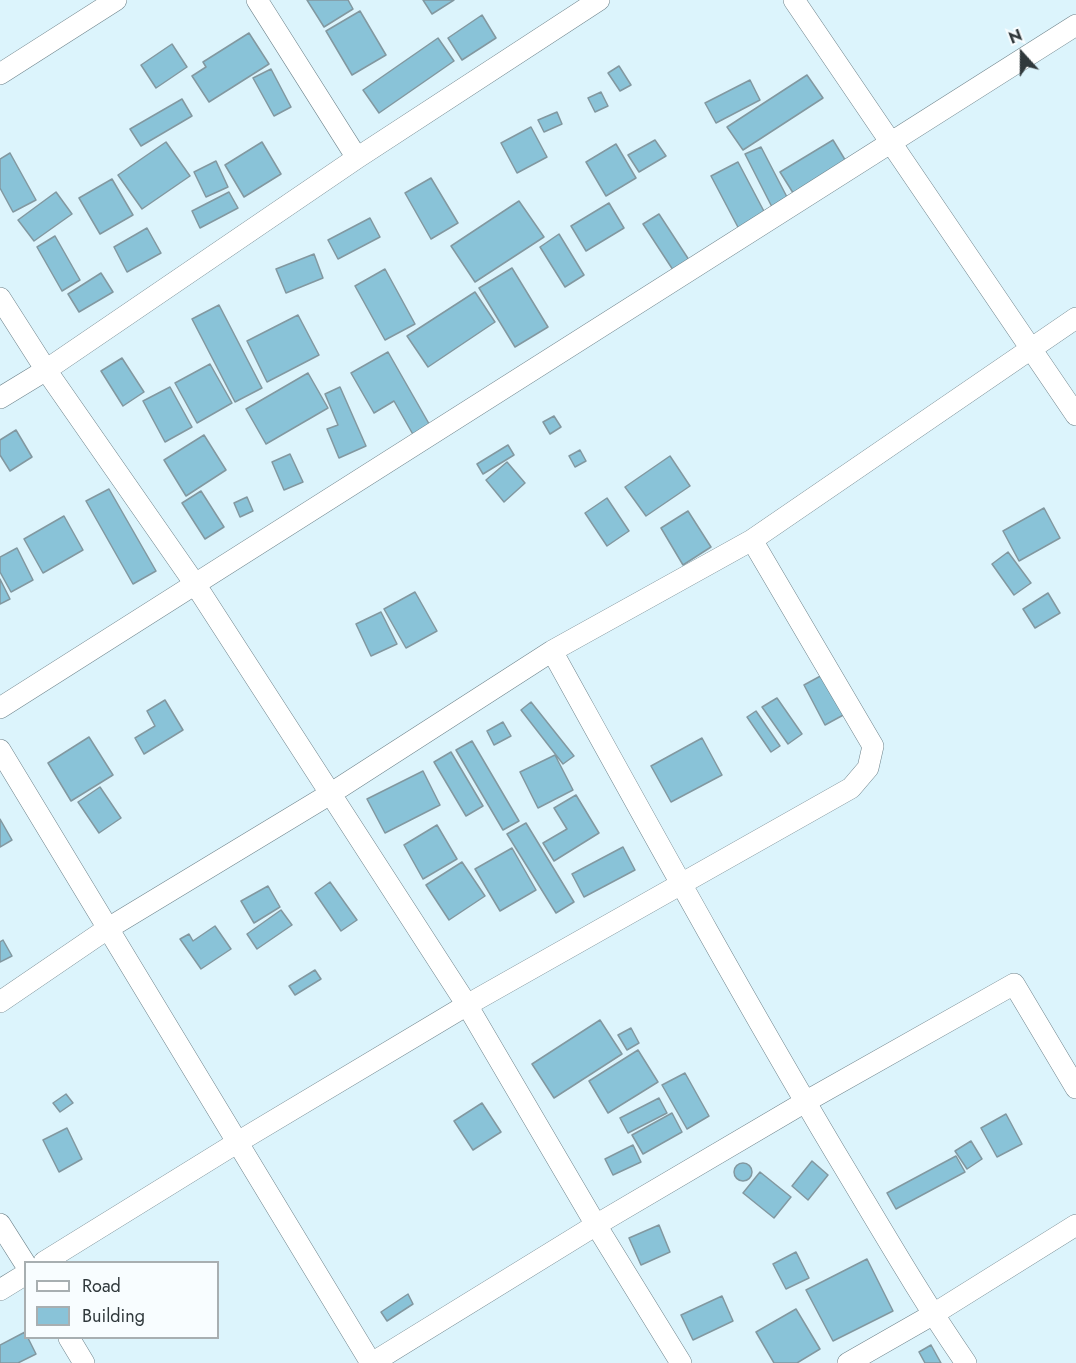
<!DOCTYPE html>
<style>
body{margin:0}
#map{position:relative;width:1076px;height:1363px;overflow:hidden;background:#dcf4fc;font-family:Jost,sans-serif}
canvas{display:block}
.legend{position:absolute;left:24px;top:1261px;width:195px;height:78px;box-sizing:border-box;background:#f8fdff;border:2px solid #a8afb1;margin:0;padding:8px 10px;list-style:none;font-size:18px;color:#30393c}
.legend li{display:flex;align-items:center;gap:12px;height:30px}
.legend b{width:30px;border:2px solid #a8afb1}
.north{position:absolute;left:992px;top:24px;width:60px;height:60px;-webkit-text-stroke:4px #f8fdff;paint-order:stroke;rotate:339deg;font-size:16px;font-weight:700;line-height:24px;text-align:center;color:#30393c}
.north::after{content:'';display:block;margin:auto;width:21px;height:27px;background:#30393c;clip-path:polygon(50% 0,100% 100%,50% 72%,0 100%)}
</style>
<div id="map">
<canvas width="1076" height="1363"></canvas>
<ul class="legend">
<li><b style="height:8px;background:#fff"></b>Road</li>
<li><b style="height:16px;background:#89c3d8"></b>Building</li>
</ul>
<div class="north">N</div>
</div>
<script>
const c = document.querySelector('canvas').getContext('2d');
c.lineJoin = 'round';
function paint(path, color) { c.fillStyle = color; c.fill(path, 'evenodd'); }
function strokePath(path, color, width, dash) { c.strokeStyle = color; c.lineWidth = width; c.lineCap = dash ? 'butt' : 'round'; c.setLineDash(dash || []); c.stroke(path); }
const building = new Path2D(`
 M307,0H348L353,9L324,27Z
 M423,0H454L432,14Z
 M360,11L386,55L352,75L326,31Z
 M482,15L496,38L462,60L448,38Z
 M249,33L269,64L209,102L192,76L206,67L203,62Z
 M438,38L454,61L379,113L363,90Z
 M172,44L187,67L156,88L141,65Z
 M619,66L631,85L620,91L608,73Z
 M271,69L291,107L274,116L253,78Z
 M807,75L823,98L743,150L727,127Z
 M750,80L760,100L716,123L705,103Z
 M601,92L608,106L595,112L588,98Z
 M182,99L192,116L141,146L130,129Z
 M557,112L562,124L544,132L538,120Z
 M531,127L547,157L517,173L501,143Z
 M655,140L666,156L639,172L628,155Z
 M833,140L847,163L795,196L780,172Z
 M166,142L190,176L142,209L118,175Z
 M262,142L281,174L244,197L225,165Z
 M616,144L636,178L606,196L586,162Z
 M761,147L788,199L772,207L745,154Z
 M10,153L36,200L13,212L0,188V159Z
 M216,161L228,187L206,197L194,172Z
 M738,162L767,217L740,231L711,176Z
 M431,178L458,223L431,239L405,193Z
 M112,179L133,215L100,234L79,198Z
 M56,192L72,214L34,241L18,220Z
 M229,192L238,208L200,228L192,211Z
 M519,201L544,237L475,282L451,246Z
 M609,203L624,228L586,251L571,226Z
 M659,214L691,263L675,273L643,224Z
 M370,218L380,237L338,259L328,240Z
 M147,228L161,253L127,272L114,247Z
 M559,234L584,275L565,287L540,247Z
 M55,236L80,280L62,291L37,247Z
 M314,254L323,278L286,293L276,269Z
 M512,268L548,327L515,347L479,288Z
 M385,269L415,324L385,340L355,286Z
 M101,273L113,292L79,312L68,294Z
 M475,292L495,322L428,367L407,336Z
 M219,305L262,388L235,402L192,319Z
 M298,315L319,355L267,382L247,341Z
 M388,352L432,429L415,438L394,401L374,413L351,373Z
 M122,358L144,392L123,406L101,371Z
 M210,364L232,403L197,423L175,383Z
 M308,373L328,408L266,444L246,409Z
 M170,387L192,427L165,442L143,401Z
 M340,387L366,446L339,458L327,429L338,425L325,394Z
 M554,416L561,427L550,434L543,422Z
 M16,430L32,457L10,471L0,455V440Z
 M204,435L226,470L186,496L164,460Z
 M508,445L514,455L483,474L477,464Z
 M580,450L586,461L575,467L569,456Z
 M290,454L303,482L284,490L272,462Z
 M670,456L690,486L646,516L625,487Z
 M507,462L525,483L504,502L486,480Z
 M109,489L156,571L133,584L86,501Z
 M201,491L224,527L205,539L182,503Z
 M247,497L253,511L240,517L234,503Z
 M607,498L629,531L607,546L585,513Z
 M1044,508L1060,538L1019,561L1003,531Z
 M688,511L711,547L683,565L661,528Z
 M64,516L83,550L43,573L24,539Z
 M17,548L33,580L11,592L0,572V557Z
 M1008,552L1031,583L1014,595L992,564Z
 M0,579L10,599L0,604Z
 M415,592L437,631L406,648L384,609Z
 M1048,593L1060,613L1035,628L1023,609Z
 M381,612L397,644L371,656L356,624Z
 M826,673L847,713L825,725L804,685Z
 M777,698L802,734L788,744L762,707Z
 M165,700L183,730L144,754L135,738L155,726L147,711Z
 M531,702L574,756L563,764L521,710Z
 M756,711L780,746L771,752L747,717Z
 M503,722L511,736L494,745L487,731Z
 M89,737L113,775L71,801L48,763Z
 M702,738L722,775L671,802L651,766Z
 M472,741L519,821L503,830L456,750Z
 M451,752L483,806L466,816L434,762Z
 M555,755L573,790L538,808L520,772Z
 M423,771L440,805L385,833L367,799Z
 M100,787L121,818L99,833L78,802Z
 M576,795L599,833L554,861L543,843L567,829L554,808Z
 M0,819L12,840L0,847Z
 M526,823L574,902L556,913L507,834Z
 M437,825L457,859L423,879L404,845Z
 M623,847L635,870L584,897L572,874Z
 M512,848L536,890L500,911L475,869Z
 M462,862L485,896L449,920L426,885Z
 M330,882L357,920L341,931L315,893Z
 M268,886L280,907L254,923L241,901Z
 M281,910L292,925L257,949L247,934Z
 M215,926L231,949L201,969L180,939L189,934L193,941Z
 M3,940L12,956L0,962V942Z
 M315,970L321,979L295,995L289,986Z
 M600,1020L622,1054L554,1098L532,1064Z
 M631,1028L639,1043L627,1050L618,1035Z
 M638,1050L658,1082L608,1113L589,1081Z
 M685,1073L709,1116L687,1129L662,1085Z
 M66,1094L73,1103L60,1112L53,1103Z
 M659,1098L667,1113L628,1133L620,1118Z
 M482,1103L501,1132L473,1150L454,1121Z
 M672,1113L682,1132L643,1154L632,1135Z
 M1006,1114L1022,1144L997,1157L981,1128Z
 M67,1128L82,1159L59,1172L43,1140Z
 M971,1141L982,1159L967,1169L955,1151Z
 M633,1145L641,1162L613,1175L605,1159Z
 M956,1156L965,1172L896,1209L887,1193Z
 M812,1161L828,1175L808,1200L792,1186Z
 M734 1172a9 9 0 1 1 18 0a9 9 0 1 1-18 0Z
 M760,1172L791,1197L774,1218L743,1193Z
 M659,1225L670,1252L641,1265L629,1238Z
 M796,1252L809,1278L786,1289L773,1264Z
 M867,1259L893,1311L833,1341L806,1290Z
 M408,1294L413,1304L387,1321L381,1312Z
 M722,1296L733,1321L693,1340L681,1315Z
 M796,1309L820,1349L797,1363H774L756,1332Z
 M25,1332L26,1338H28L36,1354L18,1363H0V1345Z
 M931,1345L941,1363H925L919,1352Z`);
const minor = new Path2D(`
 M257,0L357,158
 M794,0L1076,415
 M0,74L116,0
 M0,298L46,370L195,584L467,1005L596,1225L681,1363
 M0,398L46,370L357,158L599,0
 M552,651C645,819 737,987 835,1152C878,1223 919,1295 966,1363
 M0,708L1076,25
 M0,750L371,1363
 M0,1002L107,929L330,794L552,651L752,540L1076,318
 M0,1224L26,1265
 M44,1262L238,1142L467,1005L851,788L868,768L873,746L752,540
 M0,1290L26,1274
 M69,1338L84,1363
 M372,1363L596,1225L805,1102L1014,984L1076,1088
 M848,1363L932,1315L1076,1225`);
paint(building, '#89c3d8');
strokePath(building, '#8298a0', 1.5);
strokePath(minor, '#6e838b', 22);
strokePath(minor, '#fff', 21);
</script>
